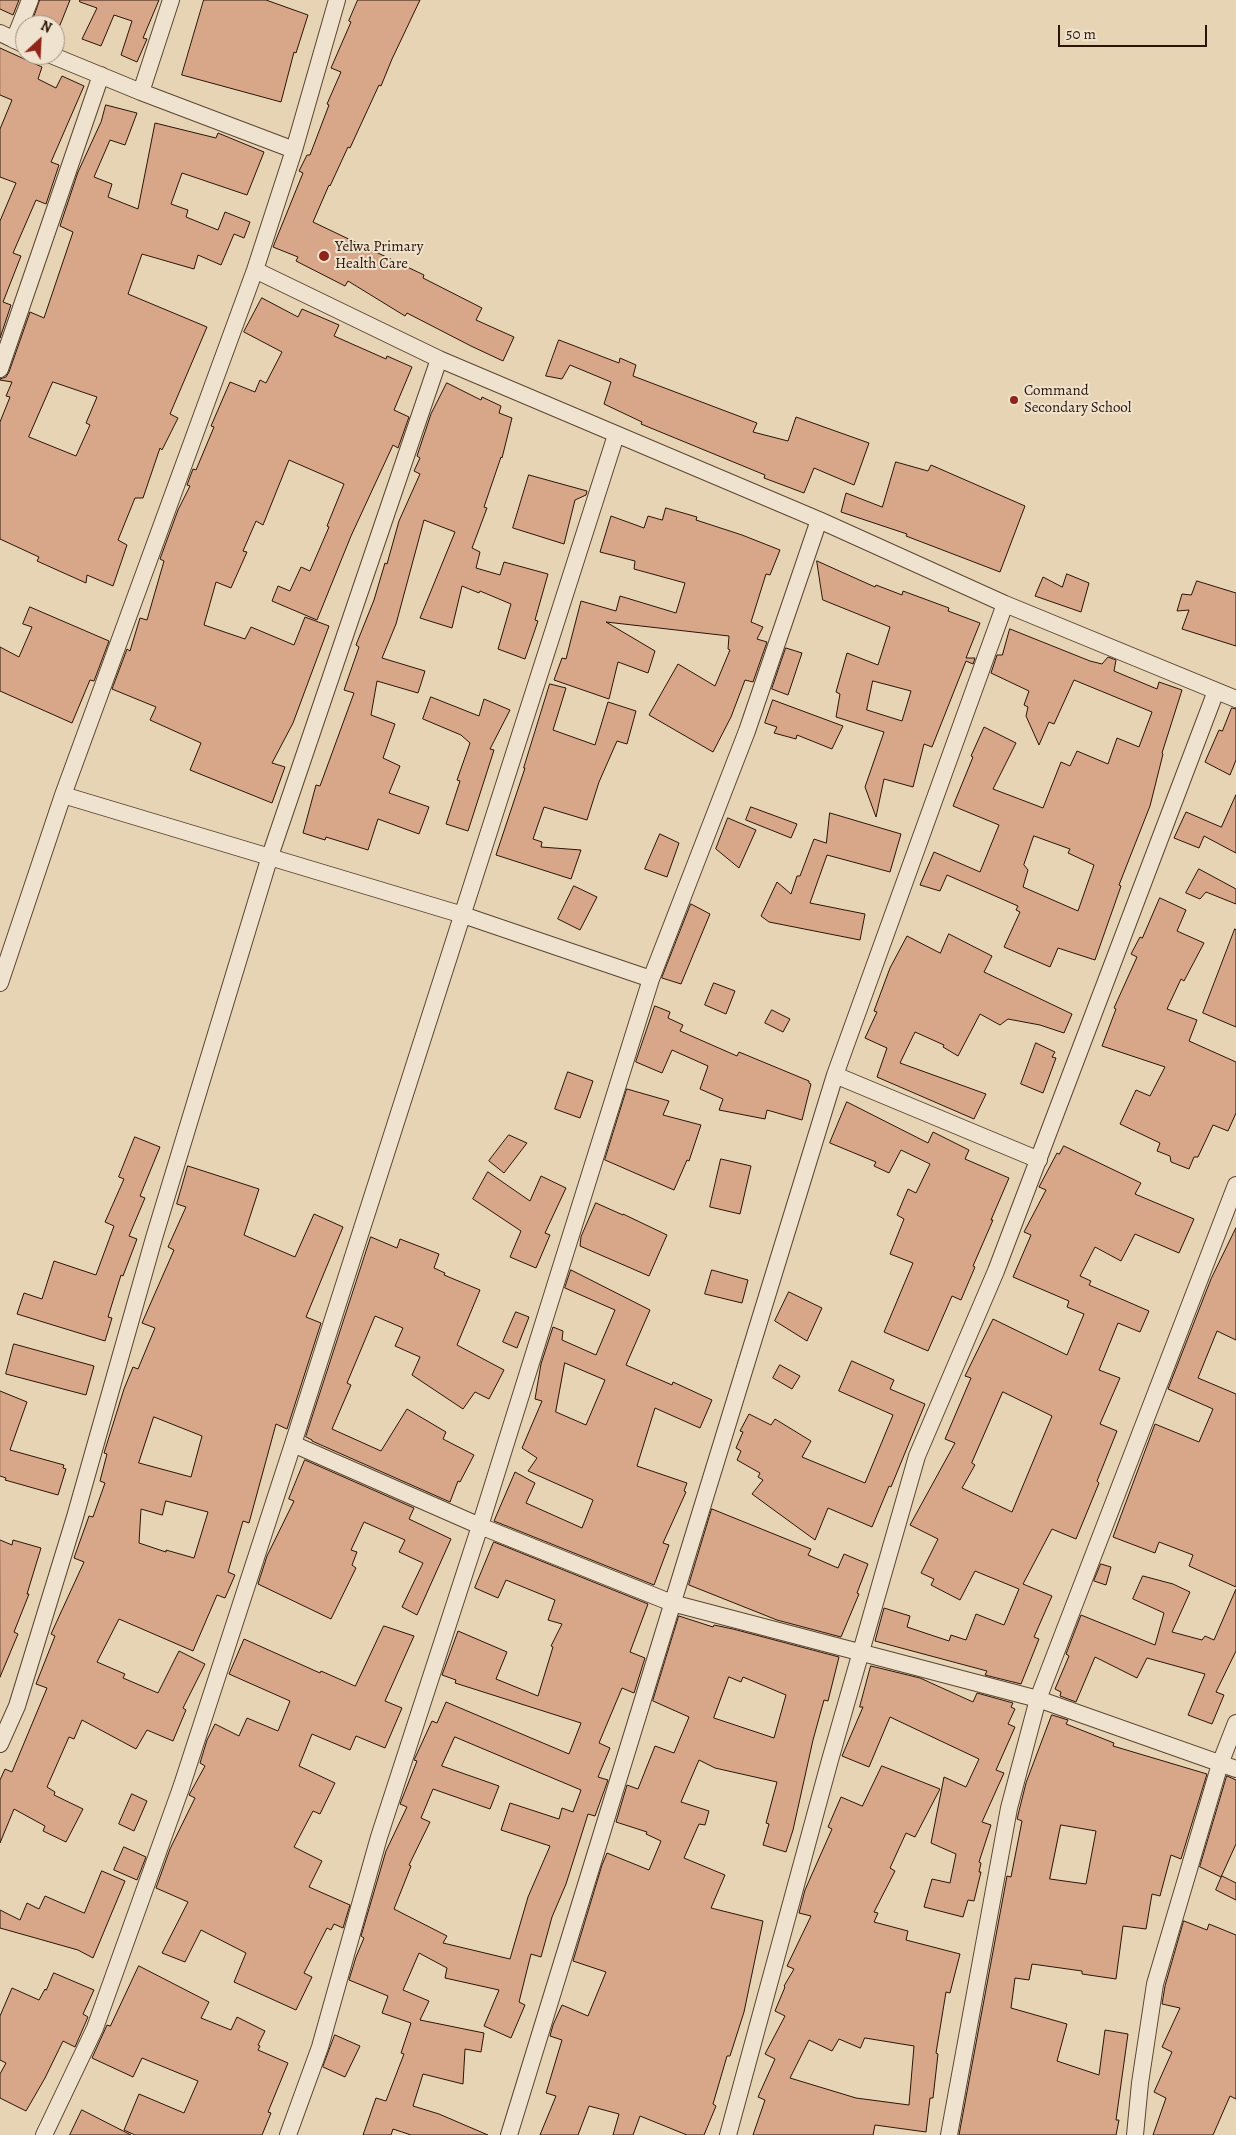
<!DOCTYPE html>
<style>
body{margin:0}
#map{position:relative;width:1236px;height:2135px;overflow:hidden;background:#e6d4b5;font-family:Alegreya,serif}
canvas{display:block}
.north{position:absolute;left:15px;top:15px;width:50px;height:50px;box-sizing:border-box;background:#efe3cf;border:1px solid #a1917f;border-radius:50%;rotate:25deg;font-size:14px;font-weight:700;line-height:20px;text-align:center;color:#2c1507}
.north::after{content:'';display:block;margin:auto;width:18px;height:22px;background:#8f2418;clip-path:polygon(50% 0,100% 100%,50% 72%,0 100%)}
.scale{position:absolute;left:1058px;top:25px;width:149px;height:22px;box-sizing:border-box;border:2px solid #2c1507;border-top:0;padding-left:6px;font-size:15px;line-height:18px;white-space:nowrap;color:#2c1507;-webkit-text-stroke:4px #efe3cf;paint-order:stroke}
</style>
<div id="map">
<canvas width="1236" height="2135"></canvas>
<div class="north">N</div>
<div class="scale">50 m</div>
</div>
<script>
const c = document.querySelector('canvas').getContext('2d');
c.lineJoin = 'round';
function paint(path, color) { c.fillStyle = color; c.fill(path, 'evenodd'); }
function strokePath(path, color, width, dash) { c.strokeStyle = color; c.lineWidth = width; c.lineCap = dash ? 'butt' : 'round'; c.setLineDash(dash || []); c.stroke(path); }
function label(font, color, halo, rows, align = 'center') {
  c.font = font + ' Alegreya,serif'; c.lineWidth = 4; c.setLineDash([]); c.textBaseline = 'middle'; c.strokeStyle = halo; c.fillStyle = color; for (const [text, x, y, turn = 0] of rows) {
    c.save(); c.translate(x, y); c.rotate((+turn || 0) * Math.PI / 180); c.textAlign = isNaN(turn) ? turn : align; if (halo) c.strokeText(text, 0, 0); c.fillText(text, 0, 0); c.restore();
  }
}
const building = new Path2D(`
 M0,0H19L13,15L0,9Z
 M40,0H70L60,25H37L32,23Z
 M80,0H159L143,38L147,39L137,62L121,55L132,21L114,15L101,46L82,39L97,8L80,2Z
 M204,0H266L308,15L296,53L294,52L281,102L182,75Z
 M358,0H420L392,59L381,86L379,85L350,148L348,147L330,186L329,185L313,222L424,275L423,278L482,308L476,320L514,337L503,361L471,346L407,313L405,316L348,281L345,286L296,261L298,257L273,247L303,173L299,171L307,155H310L329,105L327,104L341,72L331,68L351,22L349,21Z
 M0,48L42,67L38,79L56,88L62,76L84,86L51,162L59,165L46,204L36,200L13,253L21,256L3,302L11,305L0,338V221L16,183L0,177V129L12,100L0,95Z
 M106,105L137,113L125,145L110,140L94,177L112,184L108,197L138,209L155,123L216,138L218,133L264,152L247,195L182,173L171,204L188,210L186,217L218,230L225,212L250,222L244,238L234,234L221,265L198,255L194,269L142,254L128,294L207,327L170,414L178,418L162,450L160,448L143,498H135L118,540L127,545L113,586L87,575L86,583L37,561L39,557L0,539V422L10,397L6,396L12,382L0,380V379L6,377L9,372L30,312L44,318L73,232L60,226L78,172L101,122ZM53,382L97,397L86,423L90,425L76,456L29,437Z
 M262,298L298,317L302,309L339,325L334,336L386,359L387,356L412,367L394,410L409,417L398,448L393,445L351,536L317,620L272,601L278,586L290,591L301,567L310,571L329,527L327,526L344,484L289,460L263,525L256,521L243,551L247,552L231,588L216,582L204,625L245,639L251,627L294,645L305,617L329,626L293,723L272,763L285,767L272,803L190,770L201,743L150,720L156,707L112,689L127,649L130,651L140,618L147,620L164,561L160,559L178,510L190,486L187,485L193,469L196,470L214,427L211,426L230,382L255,392L260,380L266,383L282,352L244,332Z
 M559,340L619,363L620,358L636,365L633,376L757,423L753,432L788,441L796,417L869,443L854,485L814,468L804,493L764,478L765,475L641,424L642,422L604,404L611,382L570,365L562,379L546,376Z
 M447,383L481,400L482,397L501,406L499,413L512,418L502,458L501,457L484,507L487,508L472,548L480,552L476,568L500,575L504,562L548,574L535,620L538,621L525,659L498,649L511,604L480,591L479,593L462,586L452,628L420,618L455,532L424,520L396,624L382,658L425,671L418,693L377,681L371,715L395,724L383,758L400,766L389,793L429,807L419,834L378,819L368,850L326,837L325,840L303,833L316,785L320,786L354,693L344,690L359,647L356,645L374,600L385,563L387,564L399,521L420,474L414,471L420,458L417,456L431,414Z
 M896,462L928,471L931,465L1025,506L1000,572L906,536L907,534L841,512L846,493L882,507Z
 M529,475L587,491L586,495L575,500L564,544L513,528Z
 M666,508L697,517L696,520L742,535L780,550L770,575L766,574L751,622L763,627L757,639L767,642L753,682L745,680L731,717L713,752L649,715L678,664L715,686L730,650L728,649L729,636L606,622L655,651L648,673L618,662L609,699L554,680L562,658L566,659L581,601L616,611L620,596L676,613L685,583L634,569L635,561L600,552L611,516L644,528L648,516L662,520Z
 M817,561L875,587L876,585L902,595L903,591L949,608L948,611L980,623L966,658H975L973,664L966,661L932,747L924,744L913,787L884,779L876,817L865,787L884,732L836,717L840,694L836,692L847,653L878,665L890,627L823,600ZM873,681L911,691L902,721L867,710Z
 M1067,574L1089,583L1081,612L1035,596L1043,577L1062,587Z
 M1197,581L1236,593V646L1182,629L1189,610L1177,611L1182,594L1191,595Z
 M30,607L109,641L94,681L90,680L72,723L0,691V647L19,657L32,627L23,624Z
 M1010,629L1090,661L1102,664L1108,657L1116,660L1114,671L1157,689L1159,682L1182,690L1162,753L1163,754L1150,806L1119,885L1121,886L1095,960L1058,948L1050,967L1004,947L1020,912L1016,910L1018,906L947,875L940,891L920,885L934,852L980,872L999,825L953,806L973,757L971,756L984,727L1016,743L993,789L1043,808L1061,762L1070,766L1077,751L1108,764L1117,738L1139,747L1152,712L1074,680L1054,724L1049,722L1039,745L1026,716L1028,707L1024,705L1029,691L991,673L997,655H1002ZM1034,836L1070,849L1068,853L1094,865L1078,911L1023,887L1028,870L1024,865Z
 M786,648L802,653L788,695L772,689Z
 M550,684L566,688L553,730L595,745L608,702L636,711L627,744L617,741L599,782L587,820L544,807L533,839L542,842L541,847L581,850L571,879L496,855L525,768H524Z
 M431,697L479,716L484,699L510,710L490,749L494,750L468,831L446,824L460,781L457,780L470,743L461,735L423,719Z
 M773,700L843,726L832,749L797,735L796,739L774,733L777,727L765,723Z
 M1232,708L1236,709V760L1230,775L1205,762L1219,730L1222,731Z
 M1236,795V853L1204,836L1199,848L1174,838L1186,812L1221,827Z
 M751,807L797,824L791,838L746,820Z
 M830,813L901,834L890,872L827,855L810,903L865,914L860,940L769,922L761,916L777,882L791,894L797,876H800L814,839L826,843Z
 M728,818L756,830L739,868L716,849Z
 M660,834L679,843L667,877L645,869Z
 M1199,869L1236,889V904L1206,892L1200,899L1186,893Z
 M574,886L597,897L580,930L558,919Z
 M1160,898L1186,910L1177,931L1204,943L1184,981L1181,979L1167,1009L1197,1020L1189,1041L1236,1062V1113L1228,1131L1213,1125L1198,1157H1194L1189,1169L1171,1162L1170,1156L1157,1151L1160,1143L1120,1124L1136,1090L1150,1096L1165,1067L1102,1046L1116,1009L1114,1008L1137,957L1131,954L1140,937L1142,938Z
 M691,904L710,914L681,984L662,978Z
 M1235,929L1236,930V1027L1203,1013Z
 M949,934L992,956L984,972L1072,1014L1064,1033L1040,1025L1008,1019L1000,1025L980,1014L958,1056L943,1047L944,1045L915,1032L900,1063L986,1094L974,1119L877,1077L887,1048L865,1038L877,1012L874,1011L890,968L907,936L940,953Z
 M714,983L735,991L726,1014L705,1005Z
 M655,1006L670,1012L668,1018L683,1025L680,1031L737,1056L739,1052L809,1081V1083L811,1084L802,1120L767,1110L765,1119L719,1110L723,1099L700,1089L708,1066L672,1050L662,1073L636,1062Z
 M772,1010L790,1019L783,1032L765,1023Z
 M1036,1043L1055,1052L1052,1057L1056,1058L1043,1093L1021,1084Z
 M568,1072L593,1081L580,1118L555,1109Z
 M627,1089L669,1101L663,1115L701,1125L689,1161L687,1160L674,1190L605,1160Z
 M847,1102L928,1143L933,1132L969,1150L965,1159L1009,1178L991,1220H993L973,1266L975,1267L961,1300L952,1296L928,1351L884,1332L913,1263L890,1254L904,1219L897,1215L908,1189L916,1193L930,1164L901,1150L889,1173L874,1166L876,1162L830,1143Z
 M509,1135L527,1143L504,1173L489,1161Z
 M135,1137L160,1147L140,1196L145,1198L129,1236L137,1239L123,1276L121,1275L108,1317L112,1318L105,1341L17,1314L24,1293L42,1299L54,1261L96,1275L114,1226L105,1222L124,1179L119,1177Z
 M1064,1146L1141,1183L1135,1194L1194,1219L1179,1253L1135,1234L1121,1261L1095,1247L1080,1276L1091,1281L1089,1285L1149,1311L1140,1332L1118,1323L1099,1370L1120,1378L1100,1424L1117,1431L1097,1481L1099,1483L1076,1539L1052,1529L1023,1584L1052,1596L1034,1637L1039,1639L1021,1684L985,1675L987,1671L875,1641L884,1608L910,1616L907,1627L949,1641L951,1635L966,1640L976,1614L1004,1625L1019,1589L975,1571L960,1600L931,1585L934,1579L921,1573L938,1539L910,1525L955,1443L945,1439L971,1378L965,1376L993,1319L1067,1355L1084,1314L1067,1307L1069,1301L1013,1277L1031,1235L1024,1232L1046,1190L1039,1187L1057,1153L1059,1154ZM1003,1392L1052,1416L1012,1512L962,1488L975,1465L972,1463Z
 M721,1159L751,1166L740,1214L710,1207Z
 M188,1166L259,1189L244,1235L295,1257L314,1214L343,1227L306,1317L321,1323L287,1429L276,1424L249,1523L243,1521L228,1572L235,1575L225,1598L217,1595L193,1651L119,1619L97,1662L125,1674L123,1678L158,1693L179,1651L205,1664L183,1708L186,1710L173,1741L147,1730L136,1749L82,1720L74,1739L69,1737L47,1787L55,1792L54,1795L83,1809L66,1842L43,1831L45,1826L14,1809L0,1843V1780L5,1769L12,1772L47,1688L36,1684L55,1636L51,1634L84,1562L74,1558L89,1516L93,1517L105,1483L100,1481L107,1454L104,1453L124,1389L133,1367L138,1369L155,1328L142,1323L174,1250L168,1247L186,1207L177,1204ZM154,1417L202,1436L191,1477L139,1463ZM166,1501L208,1512L194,1558L166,1550V1552L139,1543L141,1509L162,1515Z
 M488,1172L530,1201L541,1176L566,1188L545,1233L550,1235L536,1268L510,1257L521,1231L473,1199Z
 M596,1203L623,1215V1214L667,1235L649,1276L580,1246L581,1237Z
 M1236,1228V1340L1217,1331L1198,1378L1236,1394V1587L1189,1566L1193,1555L1159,1542L1155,1553L1113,1537L1155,1424L1199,1442L1213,1409L1168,1389L1211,1279Z
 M371,1237L397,1248L400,1239L439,1254L434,1268L445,1273L444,1275L480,1290L457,1345L504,1370L489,1399L475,1392L463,1409L412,1375L420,1357L395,1346L403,1328L375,1316L347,1383L351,1385L332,1429L381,1451L407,1409L446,1432L443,1439L474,1455L460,1482L458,1481L450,1502L312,1441V1440L306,1437Z
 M571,1270L650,1310L626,1365L672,1385L673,1382L712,1400L700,1428L655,1408L637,1466L687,1483L684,1491L686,1492L663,1543L669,1545L654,1585L494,1521L515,1472L535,1483L526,1503L582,1528L593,1500L528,1471L537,1458L522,1448L542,1401L535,1399L541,1364L553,1327L563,1331L562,1340L596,1355L615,1310L565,1288ZM565,1363L605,1380L586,1425L556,1412Z
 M712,1270L748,1280L742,1303L705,1294Z
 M789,1292L822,1308L807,1341L775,1321Z
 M516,1312L529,1317L517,1348L503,1342Z
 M14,1344L94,1366L86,1395L6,1374Z
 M852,1361L894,1380L890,1389L925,1404L891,1487L889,1486L872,1527L828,1508L815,1540L752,1494L763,1480L758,1477L760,1473L737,1460L741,1451L736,1448L743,1432L740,1431L749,1414L771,1425L775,1419L811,1441L802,1457L865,1483L893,1415L839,1391Z
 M780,1365L800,1376L792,1389L773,1378Z
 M0,1391L27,1402L10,1450L64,1465L63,1468L66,1469L58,1495L5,1480L6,1478L0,1476Z
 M305,1460L414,1508L409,1519L451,1539L417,1615L402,1607L423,1563L399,1552L405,1540L364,1522L351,1550L357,1552L352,1565L356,1568L331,1619L258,1584L267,1556L294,1501L289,1499Z
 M712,1509L811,1549L808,1555L838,1568L844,1554L868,1564L857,1593L859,1594L841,1637L777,1620L689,1585Z
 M0,1540L12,1545L13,1540L41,1548L27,1594H29L14,1632L18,1634L0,1677Z
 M494,1542L648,1604L630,1652L645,1658L634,1693L622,1688L599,1743L610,1748L598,1777L608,1780L595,1816L588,1814L566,1884L552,1917L541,1957L531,1954L519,2002L525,2005L511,2038L484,2026L499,1990L445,1978L447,1968L419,1953L403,1990L429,2001L420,2020L484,2033L481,2052L465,2049L463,2084L423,2074L413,2106L439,2114L488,2135H411L393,2129L391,2135H363L376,2098L386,2101L404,2054L401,2053L411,2023L382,2013L388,1996L349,1980L356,1957L364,1938L361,1936L386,1851L407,1807L400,1804L417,1761L414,1760L415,1758L432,1721L437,1723L446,1702L569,1754L581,1723L455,1683L456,1680L442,1675L458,1631L507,1652L496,1679L538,1696L553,1647L551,1646L562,1624L548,1620L555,1600L506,1580L498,1598L475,1588ZM455,1737L581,1790L573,1812L562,1808L559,1819L510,1803L501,1830L550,1846L528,1897L510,1959L443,1943L447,1936L394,1909L411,1866L409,1865L430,1822L421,1818L433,1789L490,1809L499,1786L442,1766Z
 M1101,1564L1111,1567L1106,1585L1094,1581Z
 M1143,1576L1173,1584L1190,1592L1172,1632L1202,1640L1205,1636L1214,1640L1236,1589V1651L1216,1692L1224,1695L1212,1724L1188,1715L1205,1674L1147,1658L1137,1678L1095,1657L1076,1702L1060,1696L1061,1692L1055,1689L1069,1656L1066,1654L1081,1615L1155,1645L1164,1613L1133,1599Z
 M679,1616L713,1627L714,1625L733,1629L839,1657L828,1701L824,1700L813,1740L793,1830L786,1852L763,1845L769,1824L766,1823L777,1782L715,1768L699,1760L681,1802L709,1811L705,1825L699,1824L684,1858L725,1875L711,1908L763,1921L744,2012L730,2056H727L713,2104L716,2106L704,2135H687L640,2116L633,2135H613L619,2114L589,2106L578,2135H540L556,2096L546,2093L562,2040L550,2036L553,2025L562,2005L588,2016L606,1972L573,1961L602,1865L607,1853L649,1870L661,1841L646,1834L647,1832L616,1822L627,1785L638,1789L655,1746L674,1753L689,1717L653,1701ZM729,1677L741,1682L743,1677L786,1695L774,1738L714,1718Z
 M384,1626L414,1636L385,1701L402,1708L385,1748L356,1736L350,1750L312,1734L299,1766L335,1783L320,1814L313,1811L294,1847L322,1861L309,1887L350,1905L343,1928L334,1924L331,1930L327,1928L304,1973L312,1977L296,2010L234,1982L246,1953L201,1930L185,1962L162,1953L188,1902L156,1888L170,1849L195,1798L189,1795L205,1766L200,1763L207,1740L215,1724L239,1736L247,1718L278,1731L290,1701L229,1674L244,1639L320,1673L321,1671L355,1686Z
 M871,1666L920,1678L973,1702L977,1693L1013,1703L1011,1707L1015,1709L1008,1724L1015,1727L996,1770L1004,1773L982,1822L991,1825L979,1862L981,1863L979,1872H981L974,1901L968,1900L963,1917L924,1907L932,1879L950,1883L956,1854L931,1843L944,1777L966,1787L979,1759L890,1717L869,1767L842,1756L863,1707H860Z
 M1052,1715L1068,1720L1066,1724L1114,1743L1113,1746L1207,1774L1181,1859L1171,1855L1160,1896L1152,1894L1146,1929L1123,1926L1116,1979L1082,1974V1971L1032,1964L1029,1980L1015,1978L1011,2008L1067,2024L1057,2061L1099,2075L1105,2030L1128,2034L1116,2120H1119L1116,2135H959L1007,1876L1011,1877L1022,1821L1017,1819L1026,1783ZM1061,1825L1096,1831L1086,1884L1050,1879Z
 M882,1766L940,1789L915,1837L906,1833L890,1868L895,1871L874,1912L878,1913L874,1922L908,1931L906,1940L960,1954L950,1993L946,1992L936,2053L938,2054L933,2098H930L926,2132L875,2125L873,2135H753L765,2100L758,2097L775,2059L765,2054L785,2016L775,2011L785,1987L784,1986L794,1969L787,1966L811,1916L799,1913L805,1890L832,1829L828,1827L841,1797L862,1806ZM865,2038L914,2046L909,2105L856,2098L790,2078L809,2040L832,2051L839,2039L860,2048Z
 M1227,1776L1236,1780V1844L1221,1877L1200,1867Z
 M132,1794L147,1801L134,1831L119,1824Z
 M124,1847L146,1857L137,1880L114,1870Z
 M102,1871L125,1881L93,1958L78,1950L0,1928V1910L20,1920L27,1903L39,1909L45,1896L84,1913Z
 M1222,1876L1236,1883V1900L1216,1890Z
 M1184,1921L1207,1930L1209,1924L1236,1935V2099L1230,2096L1213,2135H1153L1166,2098L1154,2092L1172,2052L1162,2047L1180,2008L1162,2004L1165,1986Z
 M139,1966L209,2002L201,2018L231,2030L237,2017L265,2031L258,2045L260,2046L258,2050L288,2063L268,2112L271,2113L262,2135H135L124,2130L139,2094L184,2113L198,2081L142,2058L133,2077L92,2058L107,2025L110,2026Z
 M54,1973L94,1990L83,2014L88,2017L75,2047L63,2041L45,2078L26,2111L0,2098V2074L6,2063L0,2060V2016L12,1988L39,2000L45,1989L46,1990Z
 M335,2035L360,2046L345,2077L323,2067Z
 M82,2110L131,2135H70Z`);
const street = new Path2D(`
 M0,33L25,45
 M14,40L30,0
 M51,55L141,92L294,150
 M141,92L171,0
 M255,270L439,359L819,520L1005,604L1236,699
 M0,369L101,75
 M63,795L463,915L651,979
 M0,983L63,795L255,270L294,150L337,0
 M835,1075L1039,1160
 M293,1444L480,1526L672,1603L1038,1699L1236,1769
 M0,1744L17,1706L75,1517L154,1238L270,856L439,359
 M44,2135L95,2028L181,1788L293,1444L616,435
 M288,2135L320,2047L379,1837L480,1526L651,979L747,731L819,520
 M509,2135L835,1075L1005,604
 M728,2135L830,1760L917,1456L996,1271L1216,691
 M949,2135L1009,1808L1038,1699L1236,1185
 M1135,2135L1140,2083L1155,1984L1220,1764L1236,1723`);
const markers = [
 [324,256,6,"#8f2418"],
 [1014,400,5,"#8f2418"]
];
const poiNames = [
 ["Yelwa Primary",335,247],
 ["Health Care",335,264],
 ["Command",1024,391],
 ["Secondary School",1024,408]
];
paint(building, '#d8a688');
strokePath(building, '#2c1507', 1);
strokePath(street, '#5a4532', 18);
strokePath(street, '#efe3cf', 16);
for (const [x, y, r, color] of markers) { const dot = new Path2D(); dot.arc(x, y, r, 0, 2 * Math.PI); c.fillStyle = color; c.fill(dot); strokePath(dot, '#efe3cf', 2); }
label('15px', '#2c1507', '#efe3cf', poiNames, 'left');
</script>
